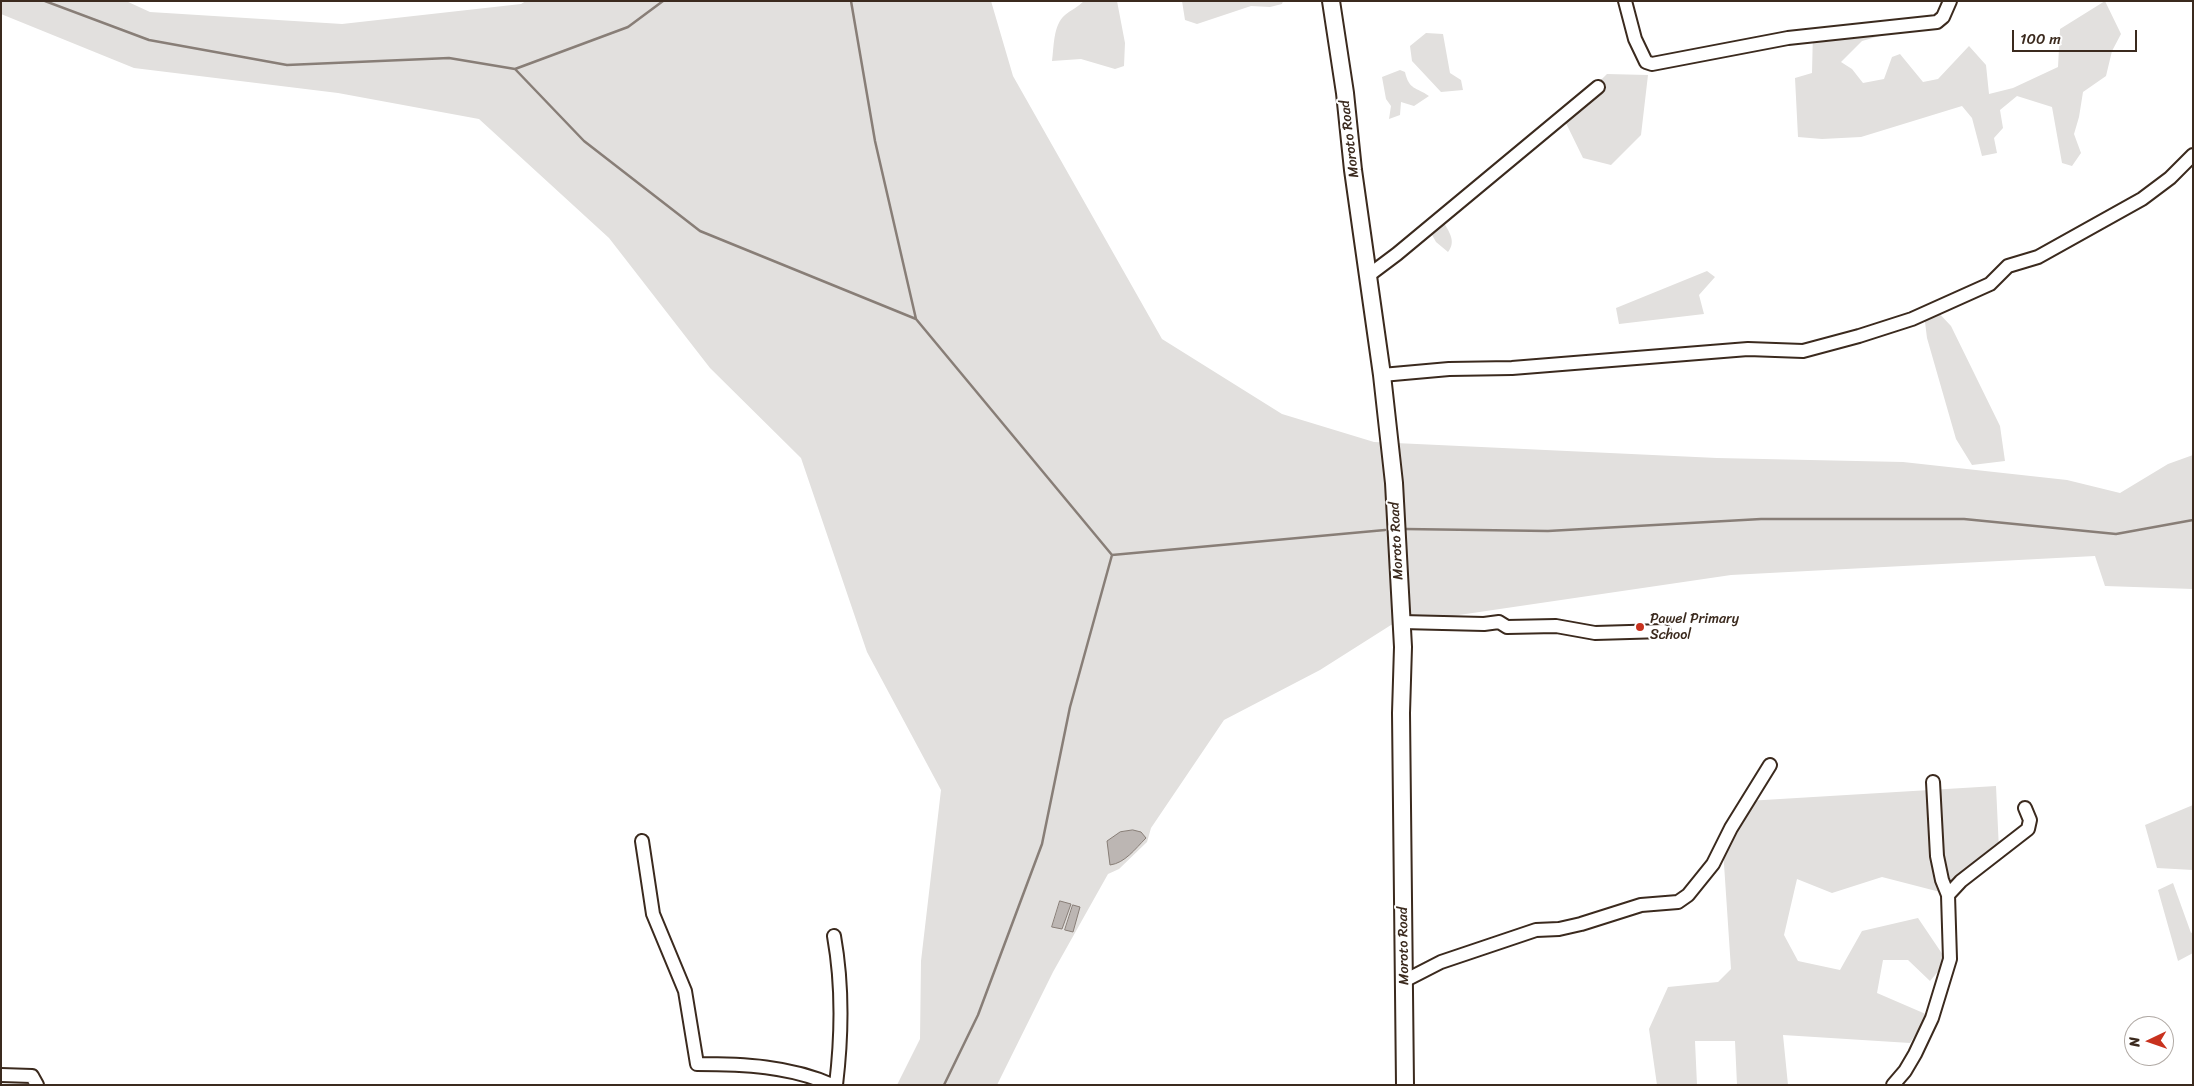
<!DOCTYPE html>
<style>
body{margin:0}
#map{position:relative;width:2194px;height:1086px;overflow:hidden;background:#fff;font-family:Sriracha,sans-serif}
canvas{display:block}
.frame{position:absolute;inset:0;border:2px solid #3b2a1e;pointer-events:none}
.north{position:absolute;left:2124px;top:1016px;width:50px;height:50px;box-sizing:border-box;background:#fff;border:1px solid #b1aaa5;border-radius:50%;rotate:267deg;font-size:14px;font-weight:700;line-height:20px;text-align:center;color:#3b2a1e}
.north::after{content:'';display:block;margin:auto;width:18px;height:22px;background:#c8321e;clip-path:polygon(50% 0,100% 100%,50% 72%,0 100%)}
.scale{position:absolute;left:2012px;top:30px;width:125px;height:22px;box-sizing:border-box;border:2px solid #3b2a1e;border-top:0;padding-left:6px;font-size:15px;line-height:18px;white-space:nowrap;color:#3b2a1e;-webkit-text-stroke:4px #fff;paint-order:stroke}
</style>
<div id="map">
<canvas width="2194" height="1086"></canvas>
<div class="frame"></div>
<div class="north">N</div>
<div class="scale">100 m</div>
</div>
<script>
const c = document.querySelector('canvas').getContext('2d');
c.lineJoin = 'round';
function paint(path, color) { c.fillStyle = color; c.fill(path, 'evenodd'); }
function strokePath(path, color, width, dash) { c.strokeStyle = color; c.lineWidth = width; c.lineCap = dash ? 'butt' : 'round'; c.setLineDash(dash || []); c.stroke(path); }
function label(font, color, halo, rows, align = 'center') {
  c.font = font + ' Sriracha,sans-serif'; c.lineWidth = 4; c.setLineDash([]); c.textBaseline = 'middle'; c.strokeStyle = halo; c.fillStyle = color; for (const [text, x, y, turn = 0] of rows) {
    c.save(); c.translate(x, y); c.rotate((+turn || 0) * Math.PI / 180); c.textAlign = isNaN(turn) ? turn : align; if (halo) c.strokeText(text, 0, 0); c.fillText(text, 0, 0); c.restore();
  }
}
const green = new Path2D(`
 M1,1H126L150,12L342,24L521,4L526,1H991L1013,76L1162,339L1282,414L1374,442L1717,458L1903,462L2067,480L2120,493L2168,464L2193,455V589L2105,586L2095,556L1731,575L1391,625L1320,670L1224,720L1151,828L1147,842L1119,869L1108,874L1053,972L997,1085H897L920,1039L921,961L941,790L867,652L801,458L710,368L609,238L479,119L338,93L134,68L1,14Z
 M1084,1H1117L1125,43L1124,66L1115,69L1081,59L1052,61C1054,47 1053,25 1065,15C1071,10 1078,7 1084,1Z
 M1182,1H1283L1282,4L1270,7L1251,6L1197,24L1185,20Z
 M2105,1L2121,34L2112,51L2106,76L2083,92L2079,117L2074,134L2081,153L2072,166L2062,163L2052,107L2017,96L2000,110L2003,128L1994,138L1997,153L1982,156L1972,118L1962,106L1861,137L1822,139L1798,137L1795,78L1812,73L1813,30L1890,33L1862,41L1841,62L1852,69L1863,83L1884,79L1892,57L1900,54L1923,82L1938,79L1969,46L1986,65L1989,94L2013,88L2058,67L2060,29Z
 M1426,33L1443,34L1450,73L1461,80L1463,90L1441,92L1412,61L1410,46Z
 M1400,70L1405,72C1409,90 1416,87 1429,96L1414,106L1401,102L1400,115L1389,119L1391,106L1386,99L1382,77Z
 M1607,74L1648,75L1641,135L1611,165L1583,158L1563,117Z
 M1466,197L1469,203L1444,223C1450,233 1456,242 1448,252L1436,242L1431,233Z
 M1707,271L1715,277L1699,295L1704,314L1619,324L1616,308Z
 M1935,309L1951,326L2000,426L2005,461L1972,465L1956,439L1927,338L1924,314Z
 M1996,786L1999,850L1944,893L1882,877L1832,893L1797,879L1784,935L1798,961L1840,970L1862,931L1918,918L1947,961L1930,981L1908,960H1883L1877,993L1928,1015L1910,1043L1783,1035L1788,1085H1737L1735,1041H1695L1697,1085H1657L1649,1029L1668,987L1718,982L1731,969L1723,849L1747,801Z
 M2193,805V870L2157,868L2145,825Z
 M2173,883L2191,933L2193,932V953L2178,961L2158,890Z`);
const water = new Path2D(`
 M1133,830L1141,832L1146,838C1135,849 1125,863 1110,865L1107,841L1120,832Z
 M1060,901L1071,904L1062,929L1052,927Z
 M1073,905L1080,907L1073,932L1065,930Z`);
const stream = new Path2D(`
 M45,1L149,40L287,65L449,58L515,69L584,141L700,231L916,319
 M851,1L875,141L916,319L1112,555
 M515,69L628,27L663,1
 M1405,529L1548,531L1761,519H1964L2116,534L2193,520
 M1112,555L1385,530
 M944,1085L978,1015L1042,844L1070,707L1112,555`);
const minor = new Path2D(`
 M1625,1L1635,39L1646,62L1652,64L1788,38L1937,22L1943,17L1950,1
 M1369,275L1397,254L1598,87
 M1382,375L1449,369L1512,368L1748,349L1803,351L1859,336L1912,319L1990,284L2008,266L2038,257L2142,199L2170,178L2193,155
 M1402,622L1484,624L1499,622L1507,627L1556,626L1595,633L1664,631
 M642,841L653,914L685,991L697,1064C743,1064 790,1066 832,1085
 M1948,895L1961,881L2028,829L2030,820L2025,808
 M834,936C843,986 842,1035 836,1085
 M1404,981L1441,962L1536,930L1559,929L1581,924L1641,905L1678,902L1688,895L1713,864L1731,828L1770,765
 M1,1075L32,1076L37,1085
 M1893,1085L1905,1071L1915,1054L1932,1018L1950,959L1948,895L1942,880L1937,856L1933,782`);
const major = new Path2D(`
 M1331,1L1345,93L1353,170L1382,375L1394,483L1403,647L1401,713L1405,1085`);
const markers = [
 [1640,627,5,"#c8321e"]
];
const streetNames = [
 ["Moroto Road",1350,139,-97],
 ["Moroto Road",1397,541,-93],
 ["Moroto Road",1404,946,-91]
];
const poiNames = [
 ["Pawel Primary",1650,619],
 ["School",1650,635]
];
paint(green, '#e2e0de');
paint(water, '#bcb6b3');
strokePath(water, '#887e77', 1);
strokePath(stream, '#887e77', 2.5);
strokePath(minor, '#3b2a1e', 16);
strokePath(major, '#3b2a1e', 20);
strokePath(minor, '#fff', 12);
strokePath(major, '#fff', 16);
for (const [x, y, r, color] of markers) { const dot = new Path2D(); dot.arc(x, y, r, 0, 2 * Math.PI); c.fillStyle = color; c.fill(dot); strokePath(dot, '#fff', 2); }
label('14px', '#3b2a1e', '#fff', streetNames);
label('14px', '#3b2a1e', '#fff', poiNames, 'left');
</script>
